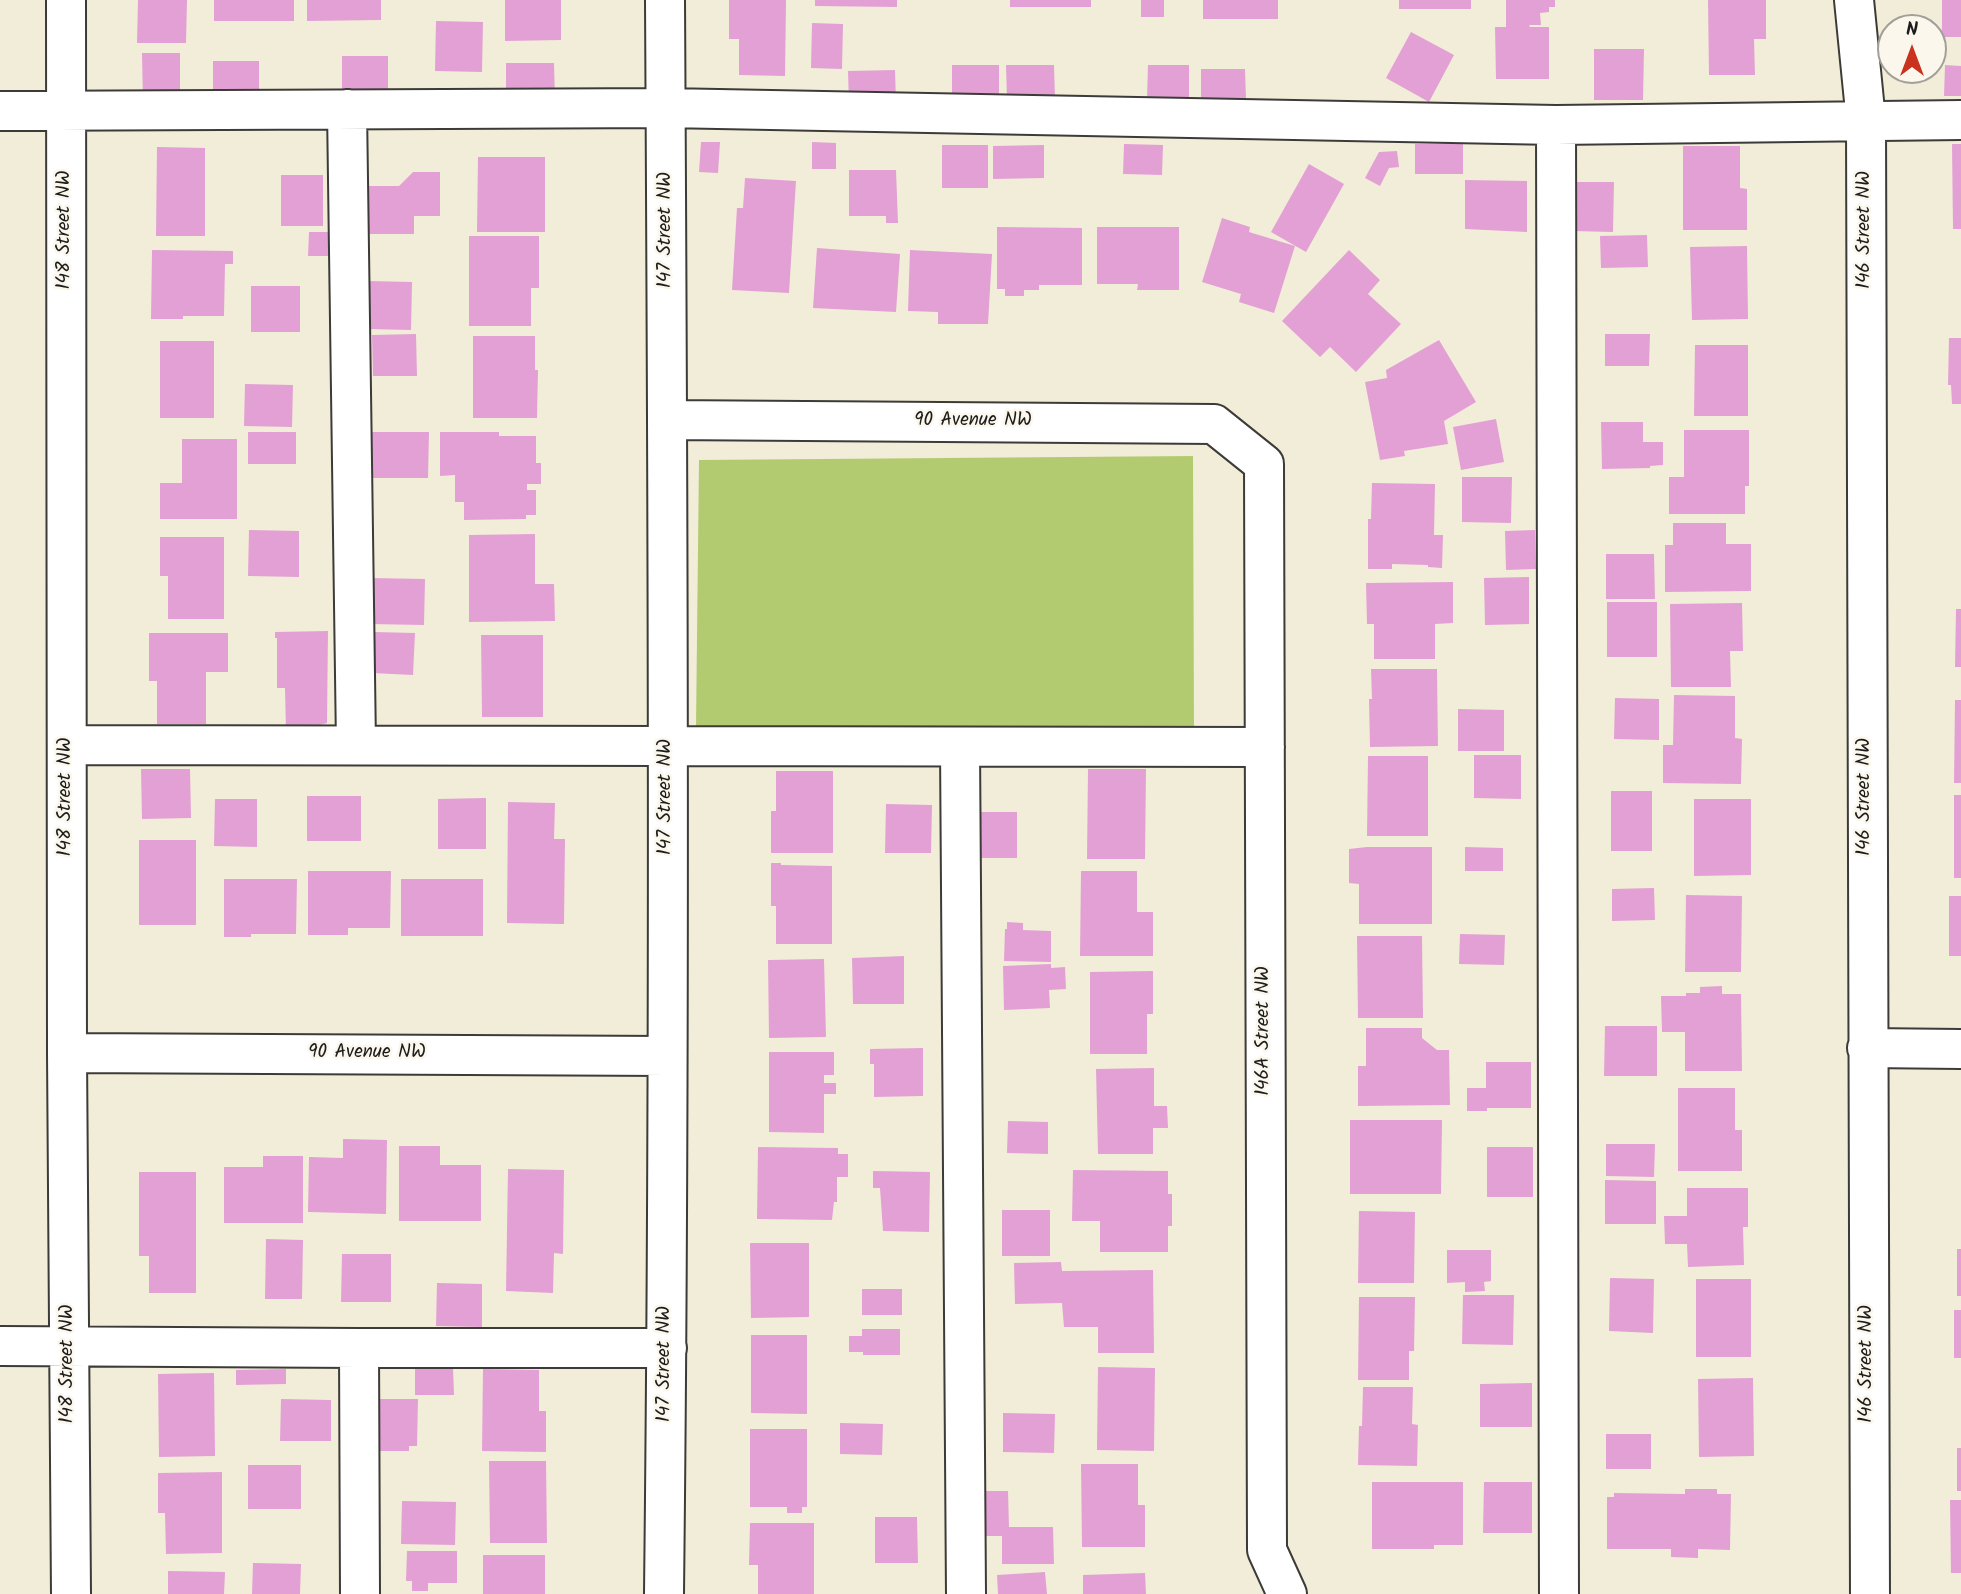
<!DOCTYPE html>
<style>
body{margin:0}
#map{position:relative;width:1961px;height:1594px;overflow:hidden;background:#f2edd8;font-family:Kalam,sans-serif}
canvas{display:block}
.north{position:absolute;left:1877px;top:14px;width:70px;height:70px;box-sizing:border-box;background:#fbf7ec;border:2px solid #a29f99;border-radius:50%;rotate:0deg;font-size:19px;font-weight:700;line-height:28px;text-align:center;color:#1c1c1c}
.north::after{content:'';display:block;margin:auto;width:24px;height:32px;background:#c8321e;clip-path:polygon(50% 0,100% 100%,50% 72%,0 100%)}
</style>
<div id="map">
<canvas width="1961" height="1594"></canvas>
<div class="north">N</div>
</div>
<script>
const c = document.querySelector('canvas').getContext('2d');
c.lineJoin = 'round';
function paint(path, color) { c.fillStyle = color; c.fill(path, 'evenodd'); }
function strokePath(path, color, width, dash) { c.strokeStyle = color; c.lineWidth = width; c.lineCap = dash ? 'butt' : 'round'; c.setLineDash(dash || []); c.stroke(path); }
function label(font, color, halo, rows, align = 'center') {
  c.font = font + ' Kalam,sans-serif'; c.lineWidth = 5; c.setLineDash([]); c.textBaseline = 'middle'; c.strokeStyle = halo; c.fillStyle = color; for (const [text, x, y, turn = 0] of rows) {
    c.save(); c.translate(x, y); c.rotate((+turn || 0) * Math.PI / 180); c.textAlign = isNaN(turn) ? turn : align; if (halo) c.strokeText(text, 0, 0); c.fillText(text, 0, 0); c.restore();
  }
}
const green = new Path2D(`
 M1193,456L1194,727L696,726L699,460Z`);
const building = new Path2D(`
 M138,0H187L186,43H137Z
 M214,0H294V21H214Z
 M307,0H381V20L307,21Z
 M505,0H561V40L505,41Z
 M729,0H786L785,76L739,75V39H729Z
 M815,0H897V7L815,6Z
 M1010,0H1091V7H1010Z
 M1141,0H1164V17H1141Z
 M1203,0H1278V19H1203Z
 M1399,0H1471V9H1399Z
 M1506,0H1555V7H1549V12L1540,13L1541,25H1529L1530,27H1549V79H1496L1495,27H1506Z
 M1708,0H1766V39H1754L1755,75H1709Z
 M1942,0H1961V37H1942Z
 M436,21L483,22L482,72L435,71Z
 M812,23L843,24L842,69L811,68Z
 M1411,32L1454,55L1429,102L1386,78Z
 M1594,49H1644L1643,100H1594Z
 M142,53H180V102L143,103Z
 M342,56H388V103H342Z
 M213,61H259V101H213Z
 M506,63H554L555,101L506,102Z
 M952,65H999V99H952Z
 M1006,65H1054L1055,99H1007Z
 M1148,65H1189V99H1147Z
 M1945,65L1961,66V96H1944Z
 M1201,69H1245L1246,99H1201Z
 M895,70L896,102L849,103L848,71Z
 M701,142H720L718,173L699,172Z
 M812,142L836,143V169H812Z
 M1124,144L1163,145L1162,175L1123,174Z
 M1415,144H1463V174H1415Z
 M1952,144H1961V229H1953Z
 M942,145H988V188H942Z
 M1044,145V178L993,179V146Z
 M1683,146H1740V188L1747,189V230H1683Z
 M157,147L205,148V236H156Z
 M1397,151L1399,167L1389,168L1380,186L1365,178L1379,152Z
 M478,157H545V232H477Z
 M1309,164L1344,184L1306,252L1271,232Z
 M849,170H896L898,223H886V216H849Z
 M413,172H440V216H414V234H366L365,186H399Z
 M281,175H323V226H281Z
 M745,178L796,181L789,293L732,290L737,208H743Z
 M1465,180L1527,181V232L1465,229Z
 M1572,182H1614L1613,232L1572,231Z
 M1222,218L1250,227L1249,232L1295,246L1274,313L1239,302L1241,294L1202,282Z
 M997,227L1082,228V285H1039V290H1024V296H1005V289H997Z
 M1097,227H1179V290H1137L1138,284H1097Z
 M309,232H330L329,256H308Z
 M1647,235L1648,267L1601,268L1600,236Z
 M469,236H539V288H531V326H469Z
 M1747,246L1748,319L1692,320L1690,247Z
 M817,248L900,254L896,312L813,308Z
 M152,250L233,251V264H225L224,316H183V319H151Z
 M910,250L992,254L988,324H938V312L908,311Z
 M1349,250L1380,280L1368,294L1401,324L1356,372L1330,347L1320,357L1282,321Z
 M368,281L412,282L411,330L367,329Z
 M251,286H300V332H251Z
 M416,334L417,376H373L372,335Z
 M1605,334H1650L1649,366H1605Z
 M473,336H535V370H538L537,418H473Z
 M1949,338H1961V404H1952L1951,385H1948Z
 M1439,340L1476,402L1444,421L1448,444L1404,451L1405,456L1380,460L1365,382L1387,378L1386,370Z
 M160,341H214V418H160Z
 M1695,345H1748V416H1694Z
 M245,384L293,385L292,427L244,426Z
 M1496,419L1504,462L1461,470L1453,427Z
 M1601,422H1643V442H1663V465L1650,466V468L1602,469Z
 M1684,430H1749V486H1745V514H1669V477H1684Z
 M248,432H296V464H248Z
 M372,432H429L428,478H372Z
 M440,432H499V436H536V463H541V484H527V490H536V515H526V519L464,520V502H455V475L440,476Z
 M182,439H237V519H160V483H182Z
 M1462,477H1512L1511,523L1462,522Z
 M1372,483L1435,484L1434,535H1443L1442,568L1428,567V565L1392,564V569H1368V519H1371Z
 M1673,523H1726V544H1751V591L1665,592V545H1673Z
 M249,530L299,531V577L248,576Z
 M1535,530L1536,569L1506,570L1505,531Z
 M535,534V584H554L555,621L469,622V535Z
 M160,537H224V619H168V576H160Z
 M1606,554H1654L1655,599H1606Z
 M1529,577V624L1485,625L1484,578Z
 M370,578L425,579L424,625L369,624Z
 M1453,582V623L1435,624V659H1374V624H1367L1366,583Z
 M1607,602H1657V657H1607Z
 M1742,603L1743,651H1730L1731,687H1671L1670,604Z
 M1956,609H1961V667H1955Z
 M328,631L327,723L289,733L286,731L285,688H277V638H275V632Z
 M374,632L415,633L413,675L372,673Z
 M149,633H228V672H206V724H157V681H149Z
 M481,635H543V717H482Z
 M1371,669H1437L1438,746L1370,747L1369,699H1372Z
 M1674,695L1735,696V738L1742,739L1741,784L1663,783V745H1673Z
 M1615,698L1659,699V740L1614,739Z
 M1955,700H1961V783H1954Z
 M1458,709L1504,710V751H1458Z
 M1474,755H1521V799L1474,798Z
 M1368,756H1428V836H1367Z
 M141,769H190L191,818L142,819Z
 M1088,769H1146L1145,859H1087Z
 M776,771H833V853H771V811H776Z
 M1611,791H1652V851H1611Z
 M1954,795H1961V878H1954Z
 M307,796H361V841H307Z
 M486,798V849H438V799Z
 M215,799H257V847L214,846Z
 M1694,799H1751V875L1694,876Z
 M508,802L555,803L554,839H565L564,924L507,923Z
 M886,804L932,805L931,853H885Z
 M976,812H1017V858H976Z
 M139,840H196V925H139Z
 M1367,847H1432V924H1359V884L1349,883V849Z
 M1465,847L1503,848V871H1465Z
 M771,863H781V865L832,866V944H776V906H771Z
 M308,871H391L390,928H348V935H308Z
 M1081,871H1137V912H1153V956H1080Z
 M224,879H297L296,934H251V937H224Z
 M401,879H483V936H401Z
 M1654,888L1655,920L1612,921V889Z
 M1686,895L1742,896L1741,972H1685Z
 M1949,896H1961V956H1949Z
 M1007,922L1023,923V930L1051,931V962L1004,961L1005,929H1007Z
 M1460,934L1505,935L1504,965L1459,964Z
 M1357,936H1422L1423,1018H1358Z
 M904,956V1004H853L852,958Z
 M824,959L826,1037L769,1038L768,960Z
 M1051,964V968L1065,967L1066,989L1049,990L1050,1008L1004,1010L1003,966Z
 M1153,971V1014H1147V1054H1090V972Z
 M1722,986V994H1741L1742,1071H1685V1032H1662L1661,996H1686V993H1700V987Z
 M1605,1026H1657V1076H1604Z
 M1366,1028H1422V1038L1437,1050H1449L1450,1105L1358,1106V1066H1366Z
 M923,1048V1096L874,1097V1064H870V1049Z
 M769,1052H834V1075H824V1083H836V1094H824V1133L769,1132Z
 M1486,1062H1531V1108H1487V1111H1467V1088H1486Z
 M1154,1068V1106H1167L1168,1128H1153V1154H1098L1096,1069Z
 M1678,1088H1735V1130H1742V1171H1678Z
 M1350,1120H1442L1441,1194H1350Z
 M1008,1121L1048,1122V1154L1007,1153Z
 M343,1139L387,1140L386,1214L308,1212L309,1157L343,1158Z
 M1606,1144H1655L1654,1177L1606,1176Z
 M399,1146H440V1165H481V1221H399Z
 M758,1147L838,1148V1154H848V1177H837V1202H834L832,1220L757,1219Z
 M1487,1147H1533V1197H1487Z
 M263,1156H303V1223H224V1167H263Z
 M508,1169L564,1170L563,1254L554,1253L553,1293L506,1291Z
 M1073,1170L1168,1171V1194H1172V1226H1168V1252H1100V1221H1072Z
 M873,1171L930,1172L929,1232L883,1231L880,1188H873Z
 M139,1172H196V1293H149V1256H139Z
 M1605,1180L1656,1181V1224H1605Z
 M1687,1188H1748V1227H1743L1744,1265L1688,1267L1687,1244H1665L1664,1216H1687Z
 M1002,1210H1050V1256H1002Z
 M1359,1211L1415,1212L1414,1283H1358Z
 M266,1239L303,1240L302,1299H265Z
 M750,1243H809V1317L751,1318Z
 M1957,1249H1961V1296H1957Z
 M1447,1250H1491V1281L1484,1282L1485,1291L1465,1292V1282L1447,1283Z
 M342,1254H391V1302H341Z
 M1061,1262L1062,1271L1153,1270L1154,1353H1098V1327H1064L1062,1303L1015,1304L1014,1263Z
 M1610,1278L1654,1279L1653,1333L1609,1331Z
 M1696,1279H1751V1357H1696Z
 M437,1283L482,1284V1327L436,1326Z
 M862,1289H902V1315H862Z
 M1463,1295H1514L1513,1345L1462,1344Z
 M1359,1297H1415L1414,1351H1409V1380H1358Z
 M1954,1310H1961V1358H1954Z
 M862,1329H900V1355H863V1352H849V1336H862Z
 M751,1335H807V1414L751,1413Z
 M415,1367H453L454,1395H415Z
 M1098,1367L1155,1368L1154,1451L1097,1450Z
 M286,1369V1384L236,1385V1370Z
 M483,1369L539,1370V1411H546V1452L482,1451Z
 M214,1373L215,1456L159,1457L158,1374Z
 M1753,1378L1754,1456L1699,1457L1698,1379Z
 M1532,1383V1427H1480V1384Z
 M1363,1387H1413L1412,1424L1418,1425L1417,1466L1358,1465L1359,1426H1362Z
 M281,1399L331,1400V1441H280Z
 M372,1399H418L417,1446H409V1451H379V1446H371Z
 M1003,1413L1055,1414L1054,1453L1003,1452Z
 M840,1423L883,1424L882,1455L840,1454Z
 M750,1429H807V1507H802V1513H787V1507H750Z
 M1606,1434H1651V1469H1606Z
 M1957,1448H1961V1491H1957Z
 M489,1461H546L547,1543H490Z
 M1081,1464H1138V1505H1145V1547H1082Z
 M248,1465H301V1509H248Z
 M222,1472V1553L166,1554L165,1513H158V1473Z
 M1372,1482H1463V1545H1434V1549H1372Z
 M1484,1482H1532V1533H1483Z
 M1685,1489H1717V1494H1731L1730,1550L1698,1549V1558L1671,1557V1549H1607V1497H1614V1493L1685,1494Z
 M970,1491H1008L1009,1527H1053L1054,1564H1002V1536H970Z
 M1950,1500H1961V1573H1951Z
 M402,1501L456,1502L455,1545L401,1544Z
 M875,1517H917L918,1563H875Z
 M750,1523H814V1594H758V1565H749Z
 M407,1551H457V1583H428V1591H412V1581H406Z
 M483,1555H545V1594H483Z
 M253,1563L301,1564L300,1594H252Z
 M168,1571L225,1572L224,1594H168Z
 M1045,1572L1047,1594H998L997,1575Z
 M1145,1573L1146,1594H1083V1575Z`);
const minor = new Path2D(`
 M66,0L67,1053L71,1594
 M1854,0L1866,121L1870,1594
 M347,109L356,745
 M0,111L666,108L1556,125
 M668,420L1214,424L1264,464L1267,1550L1287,1594
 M67,745L1265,747
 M960,747L966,1594
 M1867,1048L1961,1049
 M67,1053L667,1056
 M0,1346L359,1348L360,1594
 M359,1348H667
 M664,1594C670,1063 668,531 665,0
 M1559,1594L1556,125L1961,120`);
const streetNames = [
 ["148 Street NW",66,230,-90],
 ["147 Street NW",667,230,-90],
 ["146 Street NW",1866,230,-90],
 ["90 Avenue NW",973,422],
 ["148 Street NW",67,797,-90],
 ["147 Street NW",667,797,-90],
 ["146 Street NW",1866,797,-90],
 ["146A Street NW",1265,1031,-90],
 ["90 Avenue NW",367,1054],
 ["148 Street NW",69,1364,-90],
 ["147 Street NW",666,1364,-90],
 ["146 Street NW",1868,1364,-90]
];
paint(green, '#b3cb70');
paint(building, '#e3a0d5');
strokePath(minor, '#3c3b38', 42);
strokePath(minor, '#fff', 38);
label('19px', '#1c1c1c', '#fbf7ec', streetNames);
</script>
